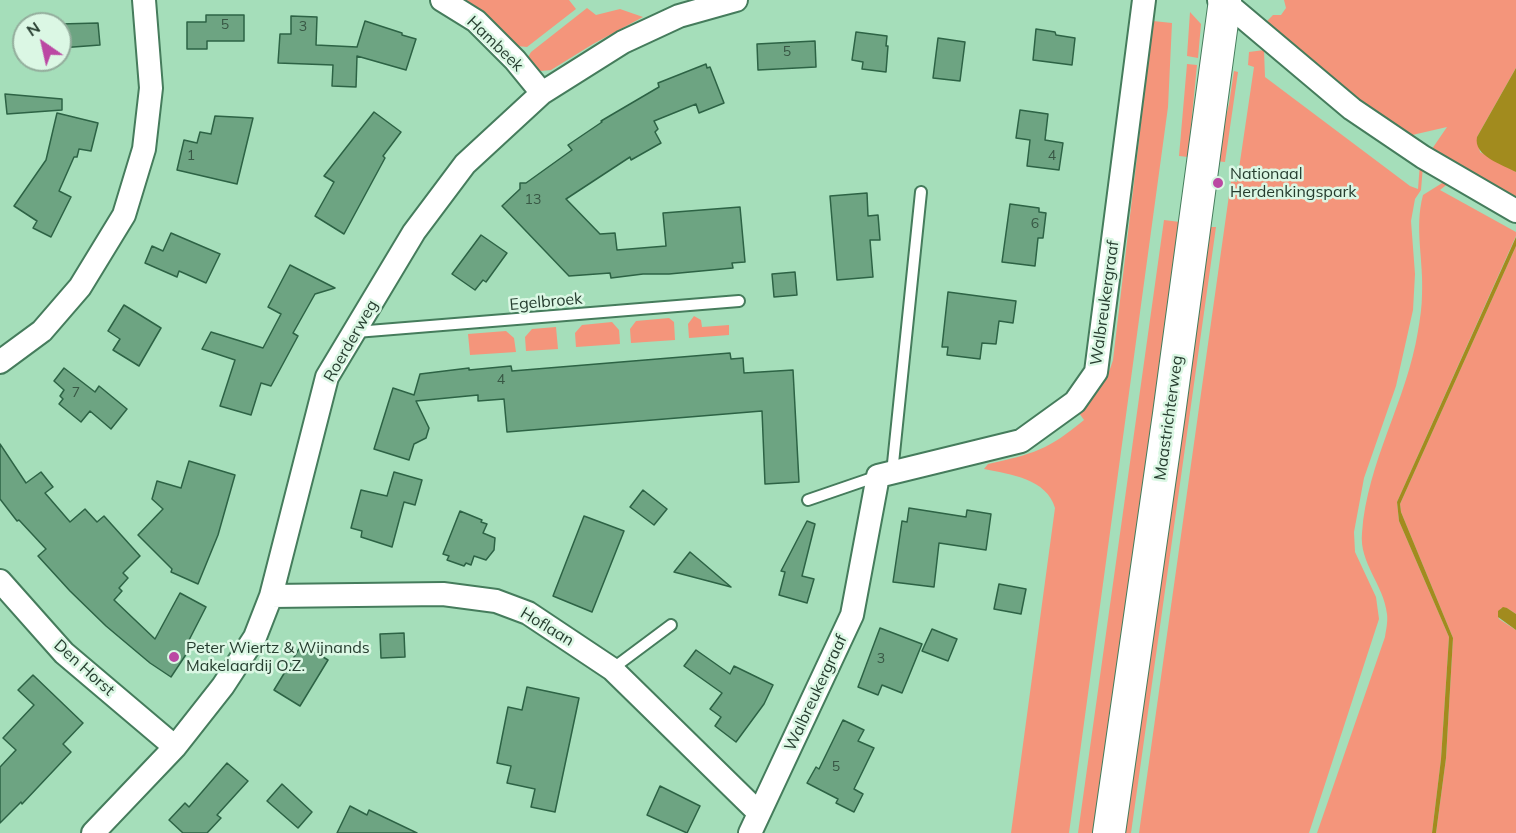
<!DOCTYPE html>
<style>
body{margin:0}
#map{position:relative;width:1516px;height:833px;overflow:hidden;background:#a5deba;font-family:Mulish,sans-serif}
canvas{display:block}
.north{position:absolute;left:12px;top:12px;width:60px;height:60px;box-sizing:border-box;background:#dbf7e4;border:2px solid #93ad9c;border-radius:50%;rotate:326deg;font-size:16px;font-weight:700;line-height:24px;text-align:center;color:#263d2f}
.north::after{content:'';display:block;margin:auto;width:21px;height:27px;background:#bb48a3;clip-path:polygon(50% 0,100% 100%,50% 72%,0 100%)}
</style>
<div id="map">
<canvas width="1516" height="833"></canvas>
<div class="north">N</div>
</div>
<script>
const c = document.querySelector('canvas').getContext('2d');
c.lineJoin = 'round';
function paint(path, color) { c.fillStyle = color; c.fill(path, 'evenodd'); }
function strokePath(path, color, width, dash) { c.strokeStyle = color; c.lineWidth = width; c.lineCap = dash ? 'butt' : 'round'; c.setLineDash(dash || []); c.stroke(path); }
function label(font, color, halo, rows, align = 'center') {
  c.font = font + ' Mulish,sans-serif'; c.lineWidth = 5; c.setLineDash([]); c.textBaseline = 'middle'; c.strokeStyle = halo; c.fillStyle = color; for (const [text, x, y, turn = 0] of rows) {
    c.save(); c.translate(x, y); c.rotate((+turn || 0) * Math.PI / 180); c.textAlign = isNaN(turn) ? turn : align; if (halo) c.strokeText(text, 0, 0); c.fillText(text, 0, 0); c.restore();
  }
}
const green = new Path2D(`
 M466,0H569L576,9L527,47L517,46L499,26Z
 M1284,0H1516V68L1477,137L1480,152L1516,172V201L1434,153L1432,149L1434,146L1447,127L1408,136L1326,76L1267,21L1273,15H1281L1286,8Z
 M587,8L596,15L620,9L643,17L593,44L551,70L541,71L532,66L527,59L531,52Z
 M1190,12L1201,24L1198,58L1187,56Z
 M1153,21L1172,23L1168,107L1069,833H1011L1055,508C1047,479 1010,474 984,469L988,464C1033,454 1048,450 1084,420L1079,413C1095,398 1107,381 1113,360Z
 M1264,50L1265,77L1410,186L1418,189L1420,163L1423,166L1421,190L1415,199L1411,221L1415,274L1413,310L1396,386L1364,478L1354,532L1355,552L1376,597L1379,619L1309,833H1139L1231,181L1237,182L1254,67L1248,65L1249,52Z
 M1187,64L1197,65L1188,157L1179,156Z
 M1234,71L1238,72L1225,162L1215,161L1229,104Z
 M1447,180L1450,182L1440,190L1516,232V236L1397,502L1399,521L1449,637L1441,759L1432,833H1317L1385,637C1386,630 1388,622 1387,614C1384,585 1359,563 1362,533C1367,462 1407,400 1418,331C1420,319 1422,306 1422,295C1424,261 1414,228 1423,195Z
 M1164,220L1180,222L1157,399L1095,833H1078Z
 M1209,227H1216L1131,833H1125Z
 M1516,246V614L1507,608H1501L1498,615L1499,619L1516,630V833H1436L1446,758L1453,638L1401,512L1400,504Z
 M694,316L701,320L702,327L729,325V335L689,338L688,324Z
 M669,318L674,322L675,340L631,343L630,329L636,321Z
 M612,322L619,330L620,344L576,347L575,333L582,325Z
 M556,327L558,349L526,351L525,337L532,329Z
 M506,331L514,338L516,352L470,355L468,334Z`);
const water = new Path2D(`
 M1516,68V172C1503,165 1473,156 1477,137Z
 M1516,237V246L1400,504L1401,512L1453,638L1446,758L1436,833H1432L1441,759L1449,637L1399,521L1397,502Z
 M1503,607L1507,608L1516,614V630L1498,617V611Z`);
const building = new Path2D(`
 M206,15H244V41H207V49H187V22H206Z
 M291,16L317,17L316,45L357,47L365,21L402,33V35L416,39L406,70L357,56L356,87L332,86L333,65L278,63L280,34H291Z
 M98,23L100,45L60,48V24Z
 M1036,29L1055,32L1056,35L1075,38L1072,65L1033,60Z
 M856,32L887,36L886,46H888L886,72L862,69L863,62L852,60Z
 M938,38L965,42L960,81L933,78Z
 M815,41L816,67L758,70L757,44Z
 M706,64L707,68L710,67L724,103L699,113L696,104L654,121L658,129L655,132L661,143L631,160L630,157L566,199L600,234L615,233L617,250L666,246L663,213L740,207L745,262L732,263L733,268L669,274H643L611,278L610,273L569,276L502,206L520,189V183H526L572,150L568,145L602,122L601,121L659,87L658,83Z
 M5,94L62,99V110L7,114Z
 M1020,110L1048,114L1045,140L1063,143L1059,170L1027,166L1030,140L1016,138Z
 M374,112L401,132L383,156L385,158L344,234L315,216L334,182L324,176Z
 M57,113L98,123L91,151L79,149L77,157H74L59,191L71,197L51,237L33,228L37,221L14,206L46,160Z
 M215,116L253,118L237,184L177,170L184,140L197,143L200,132L211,134Z
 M867,193L868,216L878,215L880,240H870L873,277L837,280L830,196Z
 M1010,204L1039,208V212L1046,213L1043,238H1038L1035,266L1002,262Z
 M171,233L220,254L206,283L179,271L177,277L145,263L152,246L163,251Z
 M481,235L507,253L486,282L483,280L475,290L452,274Z
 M290,265L335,288L315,294L293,333L298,336L271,386L261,383L251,415L220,406L235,360L202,349L211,332L263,348L281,314L268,307Z
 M795,272L797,295L774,297L772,274Z
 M948,292L1016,301L1013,323L999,321L996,344L982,343L980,359L947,355L948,347H942Z
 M124,305L161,328L139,366L113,350L120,339L108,331Z
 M730,353L731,359L743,358L744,373L793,370L799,482L765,484L762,411L507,432L504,399L478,401V395L416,401L429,428L426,438L414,444L409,460L374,449L393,388L414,395L420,374L469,368V370L511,366L512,371Z
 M64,368L95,392L99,386L127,409L111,429L90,411L81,422L59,404L63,399L60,396L64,390L54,381Z
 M0,444L26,483L41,472L53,487L45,493L70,522L85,509L97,522L104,516L140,556L123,573L128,578L119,588L122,591L114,600L155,639L180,593L206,607L187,644L191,647L171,677L150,663L106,626L70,591L38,556L46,549L19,520L17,521L0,499Z
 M189,461L235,475L218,535L198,584L171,572L172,569L138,535L163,509L152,499L157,481L181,488Z
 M394,472L422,480L415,505L404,502L392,547L361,537L362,531L351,528L361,490L387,496Z
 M643,490L667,509L654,525L630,507Z
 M909,508L966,517L967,510L991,514L986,550L939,543L934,587L893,582L902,521L907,522Z
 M460,511L482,520L481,522L487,524L483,533L495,538L494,550L486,560L474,556L471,565L466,563L464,566L447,560L449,556L443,554Z
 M584,516L624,531L592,612L553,596Z
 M807,521L815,524L802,576L814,579L807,603L779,595L785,572L781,571Z
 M690,552L731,587L674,572Z
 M999,584L1026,589L1021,614L994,609Z
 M880,628L922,644L902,693L882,685L878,695L858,687Z
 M932,629L957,639L948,661L922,651Z
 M404,633L405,657L381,658L380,634Z
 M302,644L328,660L300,706L274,690Z
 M696,650L730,674L734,666L773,685L764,704L736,742L715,726L721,717L710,709L722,693L684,666Z
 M33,675L83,723L63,744L71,752L22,804L21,802L0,823V767L16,750L3,738L34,705L18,690Z
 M527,687L579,698L555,812L531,807L535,789L507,783L511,766L497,763L508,707L522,710Z
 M843,720L864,730L858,741L874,748L854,789L863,794L854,812L836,803L838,799L807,783L816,767L819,769Z
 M227,763L248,781L217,815L221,818L207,833H183L169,820L185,803L189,807Z
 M282,784L312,812L298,828L267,801Z
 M660,786L700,806L687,833L647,815Z
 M350,806L367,815L369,810L417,833H337Z`);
const lane = new Path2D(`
 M356,332L739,301
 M892,473L921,192
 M808,500L878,476
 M612,669L671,625`);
const street = new Path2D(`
 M442,0L476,21L515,60L542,93
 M1219,0L1225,2L1352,109L1423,157L1516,211
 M0,362L42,331L80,287L124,215L144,149L151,88L144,0
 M0,581L64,653L175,747
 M271,596L443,594L496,601L528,613L612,669L759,813
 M93,833L175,747L223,686L255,637L271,596L327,377L414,232L465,164L542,93L623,42L679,16L736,0
 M750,833L852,615L878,476L1021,441L1075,402L1096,372L1144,0`);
const secondary = new Path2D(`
 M1109,833L1169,414L1225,0`);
const markers = [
 [1218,183,6,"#bb48a3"],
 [174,657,6,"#bb48a3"]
];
const numberNames = [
 ["5",225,25],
 ["3",303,27],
 ["5",787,52],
 ["1",191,156],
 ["4",1052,156],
 ["13",533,200],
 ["6",1035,224],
 ["4",501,380],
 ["7",76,393],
 ["3",881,659],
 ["5",836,767]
];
const streetNames = [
 ["Hambeek",495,44,44],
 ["Egelbroek",546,302,-5],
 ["Walbreukergraaf",1105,303,-82],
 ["Roerderweg",351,341,-60],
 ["Maastrichterweg",1169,418,-82],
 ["Hoflaan",547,627,31],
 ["Den Horst",84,668,42],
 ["Walbreukergraaf",816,693,-65]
];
const poiNames = [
 ["Nationaal",1230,174],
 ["Herdenkingspark",1230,192],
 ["Peter Wiertz & Wijnands",186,648],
 ["Makelaardij O.Z.",186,666]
];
paint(green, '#f4957b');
paint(water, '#a28b1e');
paint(building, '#6da482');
strokePath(building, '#2d6345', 1.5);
strokePath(lane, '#457c5c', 14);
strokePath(street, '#457c5c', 26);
strokePath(secondary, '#457c5c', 34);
strokePath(lane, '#fff', 10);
strokePath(street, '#fff', 22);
strokePath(secondary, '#fff', 32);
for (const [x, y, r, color] of markers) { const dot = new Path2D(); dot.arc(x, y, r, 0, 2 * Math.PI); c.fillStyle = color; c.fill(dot); strokePath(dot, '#dbf7e4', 2); }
label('14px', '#385744', null, numberNames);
label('16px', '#263d2f', '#dbf7e4', streetNames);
label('16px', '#263d2f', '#dbf7e4', poiNames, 'left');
</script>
